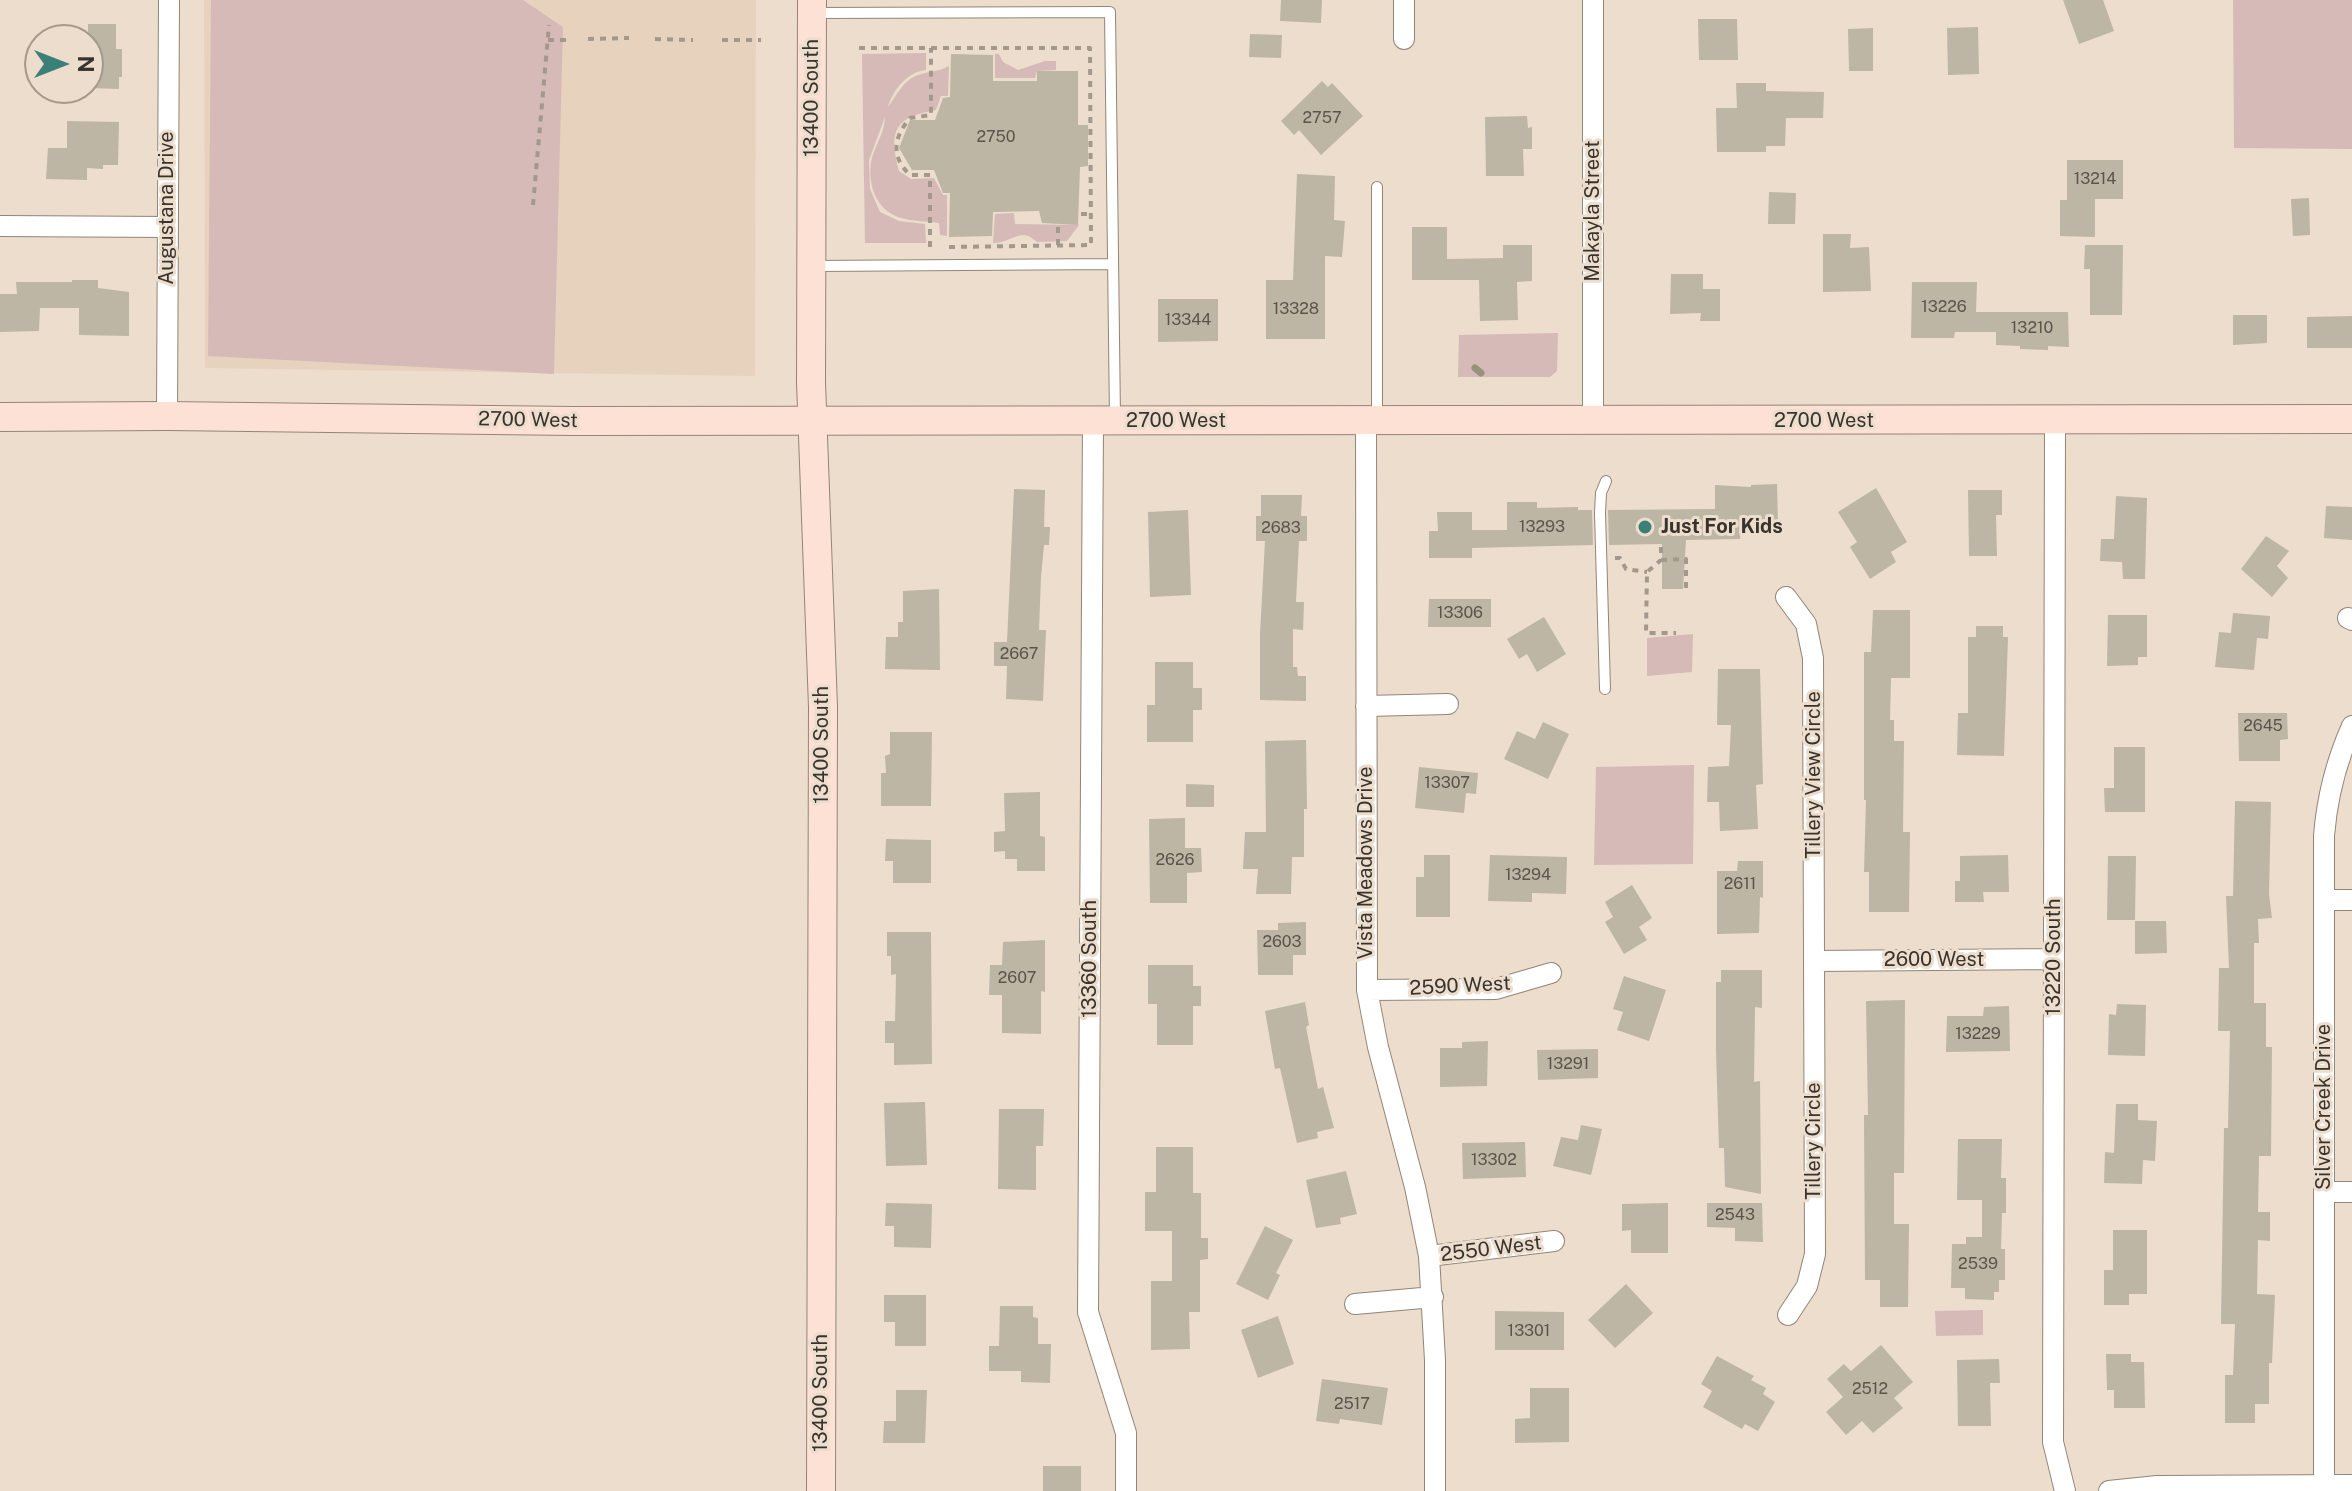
<!DOCTYPE html>
<style>
body{margin:0}
#map{position:relative;width:2352px;height:1491px;overflow:hidden;background:#ecddcd;font-family:"Public Sans",sans-serif}
canvas{display:block}
.north{position:absolute;left:24px;top:24px;width:80px;height:80px;box-sizing:border-box;background:#ecddcd;border:2px solid #a4998d;border-radius:50%;rotate:90deg;font-size:22px;font-weight:700;line-height:32px;text-align:center;color:#39332d}
.north::after{content:'';display:block;margin:auto;width:28px;height:36px;background:#3a8078;clip-path:polygon(50% 0,100% 100%,50% 72%,0 100%)}
</style>
<div id="map">
<canvas width="2352" height="1491"></canvas>
<div class="north">N</div>
</div>
<script>
const c = document.querySelector('canvas').getContext('2d');
c.lineJoin = 'round';
function paint(path, color) { c.fillStyle = color; c.fill(path, 'evenodd'); }
function strokePath(path, color, width, dash) { c.strokeStyle = color; c.lineWidth = width; c.lineCap = dash ? 'butt' : 'round'; c.setLineDash(dash || []); c.stroke(path); }
function label(font, color, halo, rows, align = 'center') {
  c.font = font + ' "Public Sans",sans-serif'; c.lineWidth = 6; c.setLineDash([]); c.textBaseline = 'middle'; c.strokeStyle = halo; c.fillStyle = color; for (const [text, x, y, turn = 0] of rows) {
    c.save(); c.translate(x, y); c.rotate((+turn || 0) * Math.PI / 180); c.textAlign = isNaN(turn) ? turn : align; if (halo) c.strokeText(text, 0, 0); c.fillText(text, 0, 0); c.restore();
  }
}
const built = new Path2D(`
 M204,0H756L755,376L205,368Z`);
const green = new Path2D(`
 M211,0H523L563,27L554,374L208,356Z
 M2233,0H2352V149L2234,148Z
 M926,53V70C908,72 893,89 888,107C895,98 904,79 918,75C929,71 938,72 949,66L948,96H941L936,110C895,117 888,130 899,171L911,179L934,178L943,195H947V236L940,235L939,223C912,220 887,222 875,195C870,185 869,169 872,158C876,144 885,131 885,117L869,160L870,189L880,212L899,221L925,224L926,243H865L862,54Z
 M995,54H999L1003,62L1018,70L1045,61H1056V70L1037,71L1035,78H995Z
 M1014,213L1015,224L1079,225L1067,241L1037,242C1021,226 1011,243 993,243L995,214Z
 M1558,333L1557,371L1550,377H1458L1459,335Z
 M1693,634L1692,672L1647,676V638Z
 M1694,765L1693,864L1594,865L1596,767Z
 M1983,1310V1335L1936,1336L1935,1311Z`);
const stream = new Path2D(`
 M1475,368L1481,373`);
const building = new Path2D(`
 M1281,0H1322L1321,23L1280,21Z
 M2063,0H2103L2114,31L2079,44Z
 M1698,19H1737L1738,60H1699Z
 M88,24H116V49H122V77H119V89L88,88Z
 M1978,27L1979,74L1948,75L1947,28Z
 M1873,28V71H1849L1848,29Z
 M1250,34L1282,35L1281,58L1249,57Z
 M951,54L993,55V81H1037V71H1078V125H1088V166L1080,167L1078,225L1042,223L1039,211L993,212L992,236L949,237L950,193H943L934,170H912L899,148L910,120H935L943,98L950,97Z
 M1322,81L1328,87L1332,83L1363,116L1321,155L1299,130L1294,135L1281,121Z
 M1736,83H1766V91L1824,92L1823,118H1786L1785,146H1766V152H1717L1716,108H1737Z
 M1527,116L1528,128L1532,127V149H1523L1524,176H1486L1485,117Z
 M67,121L119,122L118,165H103V169L87,168V180L46,179L48,148H67Z
 M2067,160H2123V199H2095V237L2060,236V200H2067Z
 M1297,174L1335,176L1334,220L1345,221L1342,257L1325,256V339H1266V280H1293Z
 M1769,192L1796,193L1795,224H1768Z
 M2309,198L2310,235L2293,236L2291,199Z
 M1412,227H1447V259L1503,258V245H1532V281L1517,282L1518,320L1480,321L1479,280H1412Z
 M1823,234H1851L1850,248L1869,247L1871,291L1823,292Z
 M2085,245H2123L2122,315H2090V269H2084Z
 M1671,274H1703V289H1720V321H1700L1701,313L1670,314Z
 M72,280H98V288L129,292V336L79,335V308H40L39,331L0,332V294H17L16,282H72Z
 M1912,282H1977L1976,312H2068L2069,347L2048,346V350L2020,349V346L1996,345V332H1955L1954,338H1911Z
 M1158,299H1218V341L1158,342Z
 M2233,315H2267V343L2233,345Z
 M2352,316V348H2307V317Z
 M1777,484L1778,523H1753L1754,530H1741L1740,539L1686,540L1683,589H1662V544L1609,545L1608,510L1715,509V485L1751,487V485Z
 M1876,488L1907,542L1891,552L1896,562L1870,579L1850,547L1857,542L1838,512Z
 M1014,489L1045,490L1044,527H1050L1049,545H1044L1041,577L1039,630H1046L1043,701L1006,699L1007,666H994V642H1007Z
 M1968,490H2002V515H1996L1997,556H1969Z
 M1261,495H1302L1301,516H1307V541H1299L1296,602H1304L1303,630L1293,629V667H1297L1298,676H1306V701L1260,700V634L1265,541H1256V516H1261Z
 M2116,496L2147,498L2145,579H2123L2122,562L2100,561L2101,539H2114Z
 M1507,502H1537V508L1578,507V510H1592L1593,545L1472,548V558H1429V531H1438L1437,512H1472V530H1507Z
 M2326,506L2352,507V540L2324,538Z
 M1188,510L1191,595L1150,597L1148,512Z
 M2266,536L2289,551L2277,566L2288,578L2272,597L2241,569Z
 M939,589L940,670L885,669L886,637H898V622H903V591Z
 M1429,599H1491V627H1428Z
 M1873,610H1910V678H1891L1890,720H1894V741H1904L1903,832H1910L1909,912H1869V872H1864L1866,800H1864V652H1871Z
 M2233,613L2270,616L2268,639L2257,638L2254,670L2215,667L2219,632L2231,633Z
 M2108,615H2147V657H2138V665L2107,666Z
 M1544,617L1566,654L1537,672L1527,654L1519,659L1507,639Z
 M1976,626H2003V637H2008L2004,756L1957,755L1958,713H1968V637H1976Z
 M1155,662H1193V688H1202V710H1193V742H1147V705H1155Z
 M1718,669H1760L1763,784L1756,785L1758,829L1720,831L1719,802H1707L1708,767L1729,766L1731,725H1717Z
 M2238,713H2287L2288,739L2280,740V761H2239Z
 M1543,722L1569,734L1548,779L1504,759L1517,731L1535,739Z
 M890,732H932L931,806H881V773H886L885,756L890,754Z
 M1306,740L1307,809H1304V857H1292L1291,894H1256L1258,869H1243L1245,832H1266L1265,741Z
 M2114,747H2145V812H2105L2104,788H2114Z
 M1419,767L1478,773L1476,794L1466,793L1464,813L1415,808Z
 M1186,784L1214,785V807H1186Z
 M1040,792V836L1045,837V871H1017V859H1005V851L994,852V832L1005,831L1004,793Z
 M2235,801L2271,802L2269,894L2272,918L2258,919L2259,943H2254V1003H2266V1047H2272L2271,1156H2259L2258,1212H2270V1241L2258,1240L2257,1294L2275,1295L2272,1363H2269V1404H2255V1423H2225V1375H2233L2235,1324H2221L2224,1128H2228L2230,1031H2218L2219,968H2229L2226,896H2233Z
 M1185,818V848H1201L1202,872L1187,873V903H1150L1149,819Z
 M886,839L931,840V883H893V861H885Z
 M1424,855H1450V917H1416V877H1424Z
 M1490,855L1567,857L1566,894L1532,893V902L1488,901Z
 M2008,855L2009,892H1983L1984,902H1955V881H1960V856Z
 M2108,856H2136L2135,920H2107Z
 M1738,861H1763V898L1760,897L1759,933L1717,934V871H1737Z
 M1632,885L1652,918L1639,927L1647,940L1624,954L1605,922L1613,917L1605,902Z
 M2135,921H2166L2167,953L2135,954Z
 M1306,922V955H1293V975H1258L1257,930H1278V923Z
 M887,932H931L932,1064L894,1065V1043H885V1021H895L896,974L891,975V956H887Z
 M1045,940V992L1041,991V1034L1002,1033V995H989L990,965H1002L1003,942Z
 M1148,965H1193V986H1201V1006H1193V1045H1157V1004H1148Z
 M1721,970H1762V1008L1755,1007L1754,1082L1760,1081L1761,1194L1725,1187L1724,1148H1719L1716,1051V982H1721Z
 M1624,976L1666,990L1649,1041L1617,1030L1623,1012L1613,1009Z
 M1905,1000L1904,1173H1894V1224H1909L1908,1307H1880V1280H1865L1864,1115H1868L1866,1001Z
 M1305,1002L1309,1025L1306,1027L1318,1089L1323,1087L1334,1128L1317,1132L1318,1138L1297,1143L1280,1068L1275,1069L1265,1011Z
 M2117,1004L2146,1005L2145,1056L2108,1055L2109,1014L2116,1015Z
 M2009,1006L2010,1051L1946,1052L1947,1016H1983L1984,1007Z
 M1488,1041L1487,1086L1440,1087V1048H1462V1042Z
 M1598,1049V1078L1538,1080L1537,1050Z
 M925,1102L927,1165L886,1166L884,1103Z
 M2116,1104H2138V1120L2157,1121L2155,1161L2143,1160L2142,1184L2104,1183L2105,1152L2114,1153Z
 M999,1109H1044L1043,1146H1036V1190L998,1189Z
 M1581,1125L1602,1129L1591,1175L1553,1166L1561,1137L1578,1140Z
 M1958,1139H2002L2001,1178H2006V1213H2002L2001,1249H2005V1280H1999V1292H1994V1300L1965,1299V1288H1951L1952,1244H1966V1237H1982V1200H1957Z
 M1525,1142L1526,1177L1463,1179L1462,1143Z
 M1156,1147H1193V1193H1201V1238H1208V1259L1200,1260V1312H1189L1190,1349L1151,1350V1281H1172V1231H1145V1192H1156Z
 M1346,1171L1357,1214L1340,1218L1341,1224L1316,1228L1306,1180Z
 M886,1203L932,1204L931,1248L894,1247V1226H885Z
 M1668,1203V1253H1631V1230L1622,1231V1204Z
 M1707,1203H1762L1763,1242L1735,1241V1228L1707,1227Z
 M1265,1226L1293,1240L1276,1273L1280,1275L1268,1300L1236,1284Z
 M2113,1230H2147V1294H2129V1305H2104V1270H2113Z
 M1626,1284L1653,1313L1615,1348L1588,1320Z
 M884,1295H926V1346H895V1322H884Z
 M1000,1306H1033V1317L1038,1318V1344H1051L1050,1383L1021,1382V1371H989V1346H999Z
 M1495,1311L1564,1312V1350H1495Z
 M1278,1316L1294,1364L1258,1378L1241,1330Z
 M1881,1345L1913,1382L1894,1398L1903,1408L1873,1433L1862,1421L1846,1435L1826,1412L1843,1397L1827,1379L1844,1364L1851,1371Z
 M2106,1354H2131V1362H2144L2145,1408H2114V1390H2107Z
 M1717,1356L1754,1376L1751,1380L1766,1388L1763,1394L1775,1402L1758,1431L1745,1424L1742,1429L1703,1407L1712,1391L1701,1384Z
 M1999,1359L2000,1383H1990L1991,1426H1958L1957,1360Z
 M1322,1379L1388,1388L1382,1425L1340,1419L1339,1424L1316,1421Z
 M1530,1388H1569V1442L1515,1443V1419L1530,1418Z
 M896,1390H927L925,1443H883L884,1421H896Z
 M1043,1466H1081V1491H1043Z`);
const path = new Path2D(`
 M588,39L629,38
 M655,39L693,40
 M548,40H566
 M722,40H761
 M859,48H1090L1091,245L946,247
 M533,205L549,25
 M1081,214H1091
 M1058,227V245
 M930,247V175H910C890,156 894,137 910,118L931,115V48
 M1661,547V560L1647,572L1646,633H1676
 M1615,558H1620L1626,569L1647,572
 M1661,560L1686,559V588`);
const lane = new Path2D(`
 M814,13L1110,12L1115,419
 M814,266L1112,264
 M1377,417V187
 M1605,689L1600,513L1601,493L1606,481`);
const street = new Path2D(`
 M1404,0V39
 M0,226L167,227
 M167,416L169,0
 M1093,421L1088,1312L1126,1433V1491
 M1366,421L1367,990L1378,1047L1415,1187L1429,1256L1435,1360V1491
 M1593,421V0
 M2055,421L2053,1442L2065,1491
 M1786,597L1806,624L1813,658L1815,1254L1807,1286L1788,1315
 M2348,618L2352,620
 M1366,706L1448,704
 M2324,900H2352
 M1814,961L2054,959
 M1367,990L1496,989L1551,973
 M2324,1192H2352
 M1429,1256L1554,1241
 M1355,1304L1433,1297
 M2109,1491L2157,1486L2352,1485
 M2324,1491V836C2327,797 2336,762 2352,726`);
const secondary = new Path2D(`
 M812,0L811,382L823,707L821,1491
 M0,417L167,416L573,421L2352,419`);
const markers = [
 [1645,527,8,"#3a8078"]
];
const numberNames = [
 ["2757",1322,118],
 ["2750",996,137],
 ["13214",2095,179],
 ["13226",1944,307],
 ["13328",1296,309],
 ["13344",1188,320],
 ["13210",2032,328],
 ["13293",1542,527],
 ["2683",1281,528],
 ["13306",1460,613],
 ["2667",1019,654],
 ["2645",2263,726],
 ["13307",1447,783],
 ["2626",1175,860],
 ["13294",1528,875],
 ["2611",1740,884],
 ["2603",1282,942],
 ["2607",1017,978],
 ["13229",1978,1034],
 ["13291",1568,1064],
 ["13302",1494,1160],
 ["2543",1735,1215],
 ["2539",1978,1264],
 ["13301",1529,1331],
 ["2512",1870,1389],
 ["2517",1352,1404]
];
const streetNames = [
 ["13400 South",812,98,-90],
 ["Augustana Drive",167,208,-90],
 ["Makayla Street",1593,211,-90],
 ["2700 West",528,420,1],
 ["2700 West",1176,421],
 ["2700 West",1824,421],
 ["13400 South",822,745,-90],
 ["Tillery View Circle",1814,775,-90],
 ["Vista Meadows Drive",1366,863,-90],
 ["13220 South",2054,957,-90],
 ["13360 South",1090,959,-90],
 ["2600 West",1934,960],
 ["2590 West",1460,986,-3],
 ["Silver Creek Drive",2324,1107,-90],
 ["Tillery Circle",1814,1141,-90],
 ["2550 West",1491,1249,-7],
 ["13400 South",821,1393,-90]
];
const poiNames = [
 ["Just For Kids",1661,527]
];
paint(built, '#e7d2bd');
paint(green, '#d6bab8');
strokePath(stream, '#93947b', 7);
paint(building, '#bdb6a4');
strokePath(lane, '#938577', 12);
strokePath(street, '#938577', 22);
strokePath(secondary, '#938577', 30);
strokePath(path, '#a3988c', 4, [6, 6]);
strokePath(lane, '#fff', 10);
strokePath(street, '#fff', 20);
strokePath(secondary, '#fde1d4', 28);
for (const [x, y, r, color] of markers) { const dot = new Path2D(); dot.arc(x, y, r, 0, 2 * Math.PI); c.fillStyle = color; c.fill(dot); strokePath(dot, '#ecddcd', 3); }
label('16px', '#5a544b', null, numberNames);
label('20px', '#39332d', '#ecddcd', streetNames);
label('bold 20px', '#39332d', '#ecddcd', poiNames, 'left');
</script>
